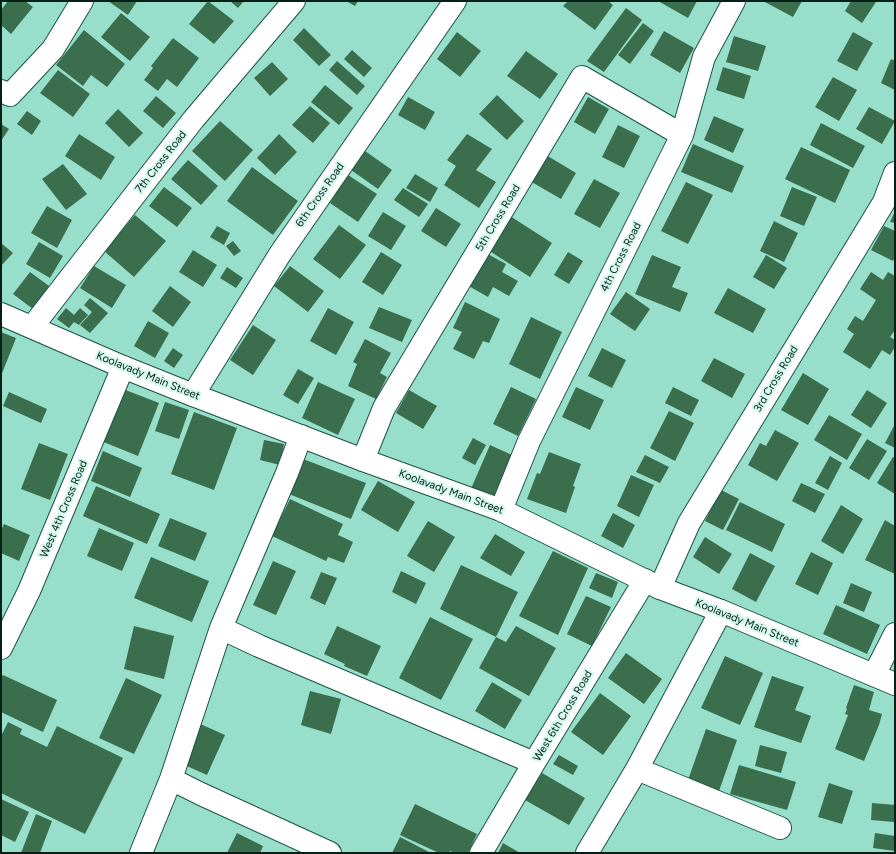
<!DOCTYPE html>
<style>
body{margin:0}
#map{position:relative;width:896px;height:854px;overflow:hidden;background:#97dfca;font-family:Figtree,sans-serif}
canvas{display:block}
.frame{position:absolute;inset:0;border:2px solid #022018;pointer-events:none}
</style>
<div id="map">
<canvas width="896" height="854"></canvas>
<div class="frame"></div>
</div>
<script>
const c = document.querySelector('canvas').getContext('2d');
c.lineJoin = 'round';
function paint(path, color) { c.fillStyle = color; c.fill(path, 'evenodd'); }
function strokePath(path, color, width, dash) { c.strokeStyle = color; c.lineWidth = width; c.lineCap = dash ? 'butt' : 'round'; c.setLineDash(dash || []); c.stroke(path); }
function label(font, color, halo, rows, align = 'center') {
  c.font = font + ' Figtree,sans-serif'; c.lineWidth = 4; c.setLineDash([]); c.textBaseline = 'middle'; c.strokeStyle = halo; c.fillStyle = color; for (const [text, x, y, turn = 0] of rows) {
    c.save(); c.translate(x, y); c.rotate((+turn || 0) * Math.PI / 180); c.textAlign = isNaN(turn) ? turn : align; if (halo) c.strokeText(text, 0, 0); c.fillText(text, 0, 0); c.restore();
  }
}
const building = new Path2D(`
 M8,1H25L33,7L11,34L1,25V10Z
 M108,1H137L128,15Z
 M208,1L234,21L214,44L189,24Z
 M230,1H244L238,8Z
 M346,1H358L355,6Z
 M568,1H608L613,5L595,30L563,6Z
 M658,1H697L688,18Z
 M763,1H802L793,17Z
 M851,1H874L876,2L862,23L845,11Z
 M626,8L642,20L604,72L587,61Z
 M121,13L150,37L130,61L101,37Z
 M643,23L654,31L630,64L618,55Z
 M304,28L331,55L319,66L293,40Z
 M84,30L125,64L107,87L91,75L83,86L56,65Z
 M664,31L694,48L680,73L650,55Z
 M457,32L481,51L460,77L437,59Z
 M853,32L873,43L857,71L837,61Z
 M734,36L766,46L758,71L726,62Z
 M173,38L199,58L177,87L167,79L158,91L144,80L153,68L151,66Z
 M352,50L372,68L364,77L344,59Z
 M526,51L558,74L540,99L507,76Z
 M891,59L895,61V90L881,83Z
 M337,61L365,86L357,95L329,70Z
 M272,62L288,79L270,96L254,78Z
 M723,67L751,76L744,99L716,90Z
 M58,70L90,94L73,117L40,93Z
 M833,77L857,90L839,121L815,107Z
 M325,85L353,108L339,125L311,102Z
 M497,95L524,121L507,140L479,114Z
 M156,96L176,113L163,128L143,111Z
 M408,97L435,112L425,130L398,115Z
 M588,97L609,109L595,134L574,122Z
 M310,106L330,123L313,143L292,125Z
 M869,107L895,121L882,144L856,129Z
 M118,109L143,133L129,147L105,123Z
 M27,111L41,121L32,135L17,124Z
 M714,116L744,129L733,153L704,140Z
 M220,121L253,150L225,181L192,151Z
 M821,123L865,146L853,168L810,145Z
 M1,124L9,129L1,141Z
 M618,125L640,136L624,168L602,157Z
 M79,134L115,157L101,180L65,156Z
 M279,134L297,152L275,175L257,158Z
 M467,134L492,149L476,170L496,182L479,208L444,185L456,166L447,160Z
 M693,144L744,166L732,193L681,172Z
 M801,147L850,170L835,203L785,179Z
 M365,151L392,170L378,189L351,170Z
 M546,155L576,173L561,199L530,181Z
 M188,160L218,186L201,205L171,179Z
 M63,164L87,194L66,210L42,179Z
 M252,167L298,201L273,235L227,201Z
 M415,174L438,188L430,202L406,188Z
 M348,175L377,194L358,222L330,203Z
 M594,179L620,193L600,228L574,214Z
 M686,182L713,195L688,244L661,231Z
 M164,187L192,208L177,227L149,206Z
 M792,187L817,197L804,226L780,216Z
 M403,188L428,204L419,217L394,200Z
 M47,206L72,220L57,248L31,233Z
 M436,208L461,224L446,247L421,231Z
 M895,211V223L890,222Z
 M383,212L406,226L391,250L368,236Z
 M135,215L166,241L134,277L104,251Z
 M510,216L552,243L530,277L488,250Z
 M774,221L798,233L784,262L760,251Z
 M339,225L366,245L340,279L313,259Z
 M217,226L230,233L224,245L210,237Z
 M884,226L895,231V257L893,261L871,250Z
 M233,241L241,251L234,256L226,246Z
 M39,242L63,256L50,278L26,264Z
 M1,243L13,253L1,266Z
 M193,250L217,265L203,287L179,272Z
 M381,252L402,265L383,295L362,282Z
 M568,252L583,261L569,284L554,275Z
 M486,253L506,264L502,272L518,281L509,296L493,287L488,297L467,285Z
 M652,255L681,267L672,287L688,293L680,312L635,294Z
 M766,255L787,268L774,289L753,277Z
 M94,266L126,285L112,308L80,288Z
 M290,266L324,291L308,312L274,286Z
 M227,267L243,278L236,288L220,278Z
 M30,272L49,286L33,309L13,294Z
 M871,272L883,280L888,272L895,276V330L890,337L895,340V347L890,355L882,350L870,369L843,352L854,334L847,329L855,316L863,321L876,300L860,289Z
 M170,286L191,302L173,327L152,311Z
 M728,288L766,309L753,333L714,313Z
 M626,292L650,309L635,331L610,314Z
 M90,298L108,313L90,333L80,325L92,312L84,305Z
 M465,302L500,319L489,343L483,341L474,359L453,349L462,332L453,328Z
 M379,307L412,320L402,342L369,328Z
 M66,308L74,315L80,308L88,315L79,325L74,322L69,328L57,319Z
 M328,308L354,322L336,355L310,341Z
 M531,317L562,332L540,379L509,364Z
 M148,321L169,333L155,358L134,346Z
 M253,325L276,340L253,375L230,360Z
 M1,332L16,338L1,376Z
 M365,339L391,353L380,373L387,377L376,399L348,386L357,364L353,362Z
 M173,348L183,355L174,368L164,361Z
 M602,348L626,360L612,388L588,376Z
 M714,358L745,374L732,398L701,381Z
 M298,369L314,378L298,404L283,395Z
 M803,373L829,389L808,425L781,410Z
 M318,382L355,399L338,435L302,418Z
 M511,387L536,399L518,436L493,424Z
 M576,387L604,400L590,430L562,417Z
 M673,387L699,400L691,416L665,403Z
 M123,389L159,403L138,456L101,441Z
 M409,390L437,406L423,429L396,413Z
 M867,390L887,403L871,428L851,415Z
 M9,392L47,409L41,423L3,406Z
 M165,402L189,410L179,439L155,431Z
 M669,411L694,423L675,461L650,448Z
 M194,412L237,428L214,490L171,474Z
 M829,415L862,434L847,460L814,440Z
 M895,424V448L885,443Z
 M775,430L799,443L777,481L748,465L760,443L766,446Z
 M473,438L486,445L475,465L462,458Z
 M867,439L887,451L869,480L849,468Z
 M264,440L284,444L280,465L260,460Z
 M39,443L68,454L50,500L21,489Z
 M490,445L512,455L492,501L470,491Z
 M103,451L142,468L130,497L91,481Z
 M549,452L581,464L573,486L575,487L566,513L527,499L537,473L540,474Z
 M645,455L669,467L660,483L636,472Z
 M830,456L842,463L828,490L815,483Z
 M893,457L895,458V494L877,483Z
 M303,459L366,483L351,519L289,494Z
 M631,475L654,485L639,517L617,506Z
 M378,481L415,502L398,532L361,510Z
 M801,483L825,494L815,513L792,501Z
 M96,486L160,514L147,544L83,516Z
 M721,490L739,499L723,530L705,521Z
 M290,499L343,524L338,535L353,542L344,563L328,557L326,561L272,536Z
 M740,502L785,524L772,552L726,530Z
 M841,505L863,519L843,554L821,541Z
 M613,513L635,525L623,548L601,536Z
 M170,518L207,533L195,561L158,546Z
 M885,520L895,526V574L865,560Z
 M428,521L455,537L434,572L407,556Z
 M4,524L30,535L19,561L1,553V530Z
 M99,528L134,543L122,571L87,556Z
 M495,534L525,552L511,576L480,558Z
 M705,537L732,554L719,574L693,557Z
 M553,551L588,568L558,635L519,616Z
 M811,552L833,563L818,595L795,584Z
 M750,553L775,566L756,602L732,589Z
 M151,557L209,581L192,622L134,598Z
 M273,561L296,571L276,615L253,605Z
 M461,565L518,592L496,637L440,609Z
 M401,571L426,583L416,604L392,592Z
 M321,572L337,578L325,605L310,598Z
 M596,573L618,582L612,598L589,588Z
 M851,583L872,592L864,612L843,603Z
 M586,596L611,607L592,646L567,634Z
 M836,605L880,625L867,654L823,634Z
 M430,617L473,639L441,700L399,678Z
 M134,626L174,636L164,679L124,669Z
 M337,626L381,646L367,676L344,666L345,664L324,654Z
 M516,626L556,648L529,696L479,668L496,637L506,642Z
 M626,653L662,679L644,704L608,678Z
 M725,656L763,673L740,725L701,708Z
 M3,675L57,700L43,732L1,712V678Z
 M772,676L804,687L795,710L811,716L801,743L754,727Z
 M126,678L162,695L134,754L99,738Z
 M492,682L522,700L505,729L475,711Z
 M854,685L874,692L869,710L882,714L879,725L864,761L835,749L848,715L845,714L847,709L846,708Z
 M310,691L341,699L331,734L301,725Z
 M600,693L631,716L603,755L571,732Z
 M8,722L22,729L20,734L47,747L57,726L123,758L85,834L1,793V736Z
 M198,723L225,735L207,775L180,763Z
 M706,729L737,740L719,791L688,780Z
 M760,745L787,752L781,773L755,766Z
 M559,755L578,766L573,775L553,764Z
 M739,765L796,782L787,810L730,794Z
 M542,773L585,798L569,825L525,800Z
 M829,783L853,791L842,824L818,817Z
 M1,799L29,812L15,842L1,835Z
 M872,803L895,805L894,822L871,820Z
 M415,804L477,834L468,853H454L450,851L449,853H439L400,835Z
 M36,814L52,821L40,853H21Z
 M237,833L263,846L260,853H227Z
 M875,833L895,836V851L873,848Z
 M400,837L431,853H392Z
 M503,843L520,853H498Z`);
const minor = new Path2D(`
 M1,91L10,95L53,49L82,1
 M32,327L193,120L294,1
 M193,395L280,254L455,1
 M363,460L384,408L582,77L682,135
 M501,510L529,441L682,135L704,57L734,1
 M660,588L689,523L884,202L895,173
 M221,628L259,646L534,763
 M1,648L29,591L123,367
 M874,675L895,634
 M637,769L780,828
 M171,779L201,794L330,853
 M141,853L171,779L221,628L287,473L301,436
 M481,853L534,763L645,580
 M587,853L637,769L721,611`);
const secondary = new Path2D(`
 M1,314L123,367L193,395L363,460L501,510L660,588L721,611L895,684`);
const streetNames = [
 ["7th Cross Road",161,162,-52],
 ["6th Cross Road",320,195,-55],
 ["5th Cross Road",498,218,-59],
 ["4th Cross Road",621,257,-63],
 ["Koolavady Main Street",148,376,22],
 ["3rd Cross Road",776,379,-59],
 ["Koolavady Main Street",451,492,20],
 ["West 4th Cross Road",64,509,-67],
 ["Koolavady Main Street",747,623,22],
 ["West 6th Cross Road",563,716,-59]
];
paint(building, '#3a6e4d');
strokePath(minor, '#1b5345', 24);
strokePath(secondary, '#1b5345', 24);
strokePath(minor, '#fff', 22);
strokePath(secondary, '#fff', 22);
label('11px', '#022018', '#d5f8ed', streetNames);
</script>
